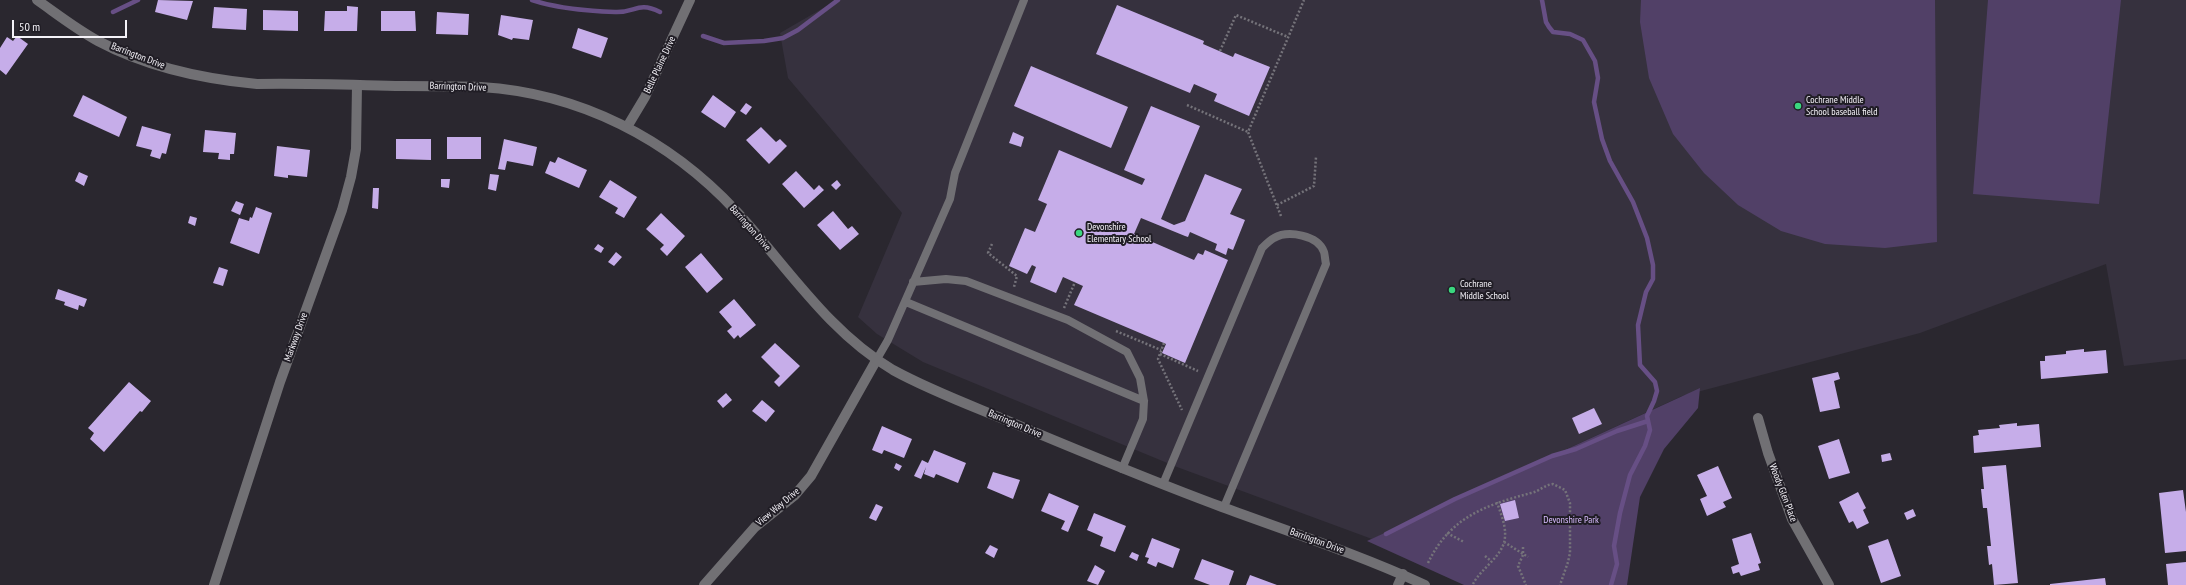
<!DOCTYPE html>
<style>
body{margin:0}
#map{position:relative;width:2186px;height:585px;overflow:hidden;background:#2a272f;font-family:"PT Sans Narrow",sans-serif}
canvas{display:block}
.scale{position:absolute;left:12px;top:20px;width:115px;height:18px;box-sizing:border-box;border:2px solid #f4f2f8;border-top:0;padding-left:5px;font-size:12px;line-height:14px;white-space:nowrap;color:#f4f2f8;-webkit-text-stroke:3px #201d25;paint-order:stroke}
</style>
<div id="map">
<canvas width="2186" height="585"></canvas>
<div class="scale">50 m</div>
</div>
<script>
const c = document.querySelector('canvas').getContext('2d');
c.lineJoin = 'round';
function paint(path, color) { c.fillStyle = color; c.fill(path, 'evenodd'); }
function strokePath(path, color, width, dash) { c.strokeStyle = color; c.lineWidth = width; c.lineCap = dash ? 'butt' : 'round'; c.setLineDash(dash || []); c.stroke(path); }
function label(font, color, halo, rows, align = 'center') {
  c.font = font + ' "PT Sans Narrow",sans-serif'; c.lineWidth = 4; c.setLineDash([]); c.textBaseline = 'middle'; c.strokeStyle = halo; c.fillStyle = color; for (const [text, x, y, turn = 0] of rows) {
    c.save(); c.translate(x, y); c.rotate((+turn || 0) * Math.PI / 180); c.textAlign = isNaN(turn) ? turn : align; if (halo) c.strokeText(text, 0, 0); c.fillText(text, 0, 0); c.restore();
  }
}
const built = new Path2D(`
 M837,0H2186V359L2124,366L2106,264L1920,333L1682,396L1372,539L1177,467L923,362L877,334L858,317L902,213L788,78L780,33Z`);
const green = new Path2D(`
 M1641,0H1935L1937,242L1885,248L1825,244L1781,231L1738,205L1704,173L1673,134L1649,78L1640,22Z
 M1988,0H2121L2099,204L1973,194Z
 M1700,388L1698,408L1664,449L1640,497L1627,585H1464L1367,541Z`);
const stream = new Path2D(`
 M532,0C559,9 588,11 615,12C636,13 637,1 660,12
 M1542,0L1546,22L1549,27L1553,32L1570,34L1583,40L1595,61L1598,78L1594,102L1602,139L1610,161L1633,202L1647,238L1653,265V279L1646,292L1638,325L1640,365L1655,382L1657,391L1654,401L1647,416L1650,430L1645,446L1630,475L1620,513L1614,546L1617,564L1611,585
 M113,12L138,0
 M703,36L724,43L764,41L783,38L798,30L838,0
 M1386,534L1455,499L1552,456L1576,449L1617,431L1648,421`);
const building = new Path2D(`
 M158,0L193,1L187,20L155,12Z
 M1117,5L1204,41L1203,44L1233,57L1235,53L1270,67L1249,116L1214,101L1217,94L1194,84L1190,93L1096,54Z
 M347,6L358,7L357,31H324L325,11H347Z
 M214,7L247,9L246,30L212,28Z
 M263,10L298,11V31L263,30Z
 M381,11H415L416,31H381Z
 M437,12L469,14L468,35L436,34Z
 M501,15L533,20L529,40L513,38L512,40L498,35Z
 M578,28L608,38L601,58L572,48Z
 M17,36L28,44L6,75L0,70V48L7,37L13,41Z
 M1031,66L1128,107L1111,148L1014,106Z
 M83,95L127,117L119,137L73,116Z
 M713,95L736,112L725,128L701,112Z
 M746,103L752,107L746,115L740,111Z
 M1151,106L1200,126L1161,219L1174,225L1185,221L1205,174L1242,189L1230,214L1245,220L1233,250L1228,248L1226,255L1215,250L1217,244L1190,232L1188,237L1185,236L1141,218L1134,234L1194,260L1198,253L1203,255L1205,250L1228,260L1185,363L1162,353L1166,344L1074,305L1083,286L1063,277L1056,293L1030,282L1036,267L1032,265L1027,274L1009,266L1025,228L1035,232L1047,204L1038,200L1059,150L1142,185L1145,179L1124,170Z
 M142,126L171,134L166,154L162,153L160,159L150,156L152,150L136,146Z
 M761,127L776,142L780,139L787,146L769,164L746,140Z
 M205,130L236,133L234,154H230V160L218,159L219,153L203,152Z
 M1013,132L1024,137L1021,147L1009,143Z
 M447,137H481V159H447Z
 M396,139H431V160L396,159Z
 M504,139L537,147L533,166L507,161L505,170L498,169Z
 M277,146L310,150L307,177L288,175V178L274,176Z
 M558,157L587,170L579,188L545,173L550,161L555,163Z
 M796,171L814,190L819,185L824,190L804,208L782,184Z
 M79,172L88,176L84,186L75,181Z
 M490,174L499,175L496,191L488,189Z
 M441,179H450L449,188L441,187Z
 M610,180L637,197L624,218L615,213L618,208L599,197Z
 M837,180L841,185L836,190L831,185Z
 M373,188H379L378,209L372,208Z
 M236,201L244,204L240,215L231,211Z
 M256,207L272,213L259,254L230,243L239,218L249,221L250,217L252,218Z
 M833,211L848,229L852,226L859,234L840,250L817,225Z
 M661,213L685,236L667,256L660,249L664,245L646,229Z
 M190,216L197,218L195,226L188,223Z
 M598,244L604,248L601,253L594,249Z
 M616,252L622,257L614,266L608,262Z
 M701,253L723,279L707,293L685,267Z
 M219,267L228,270L223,286L213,283Z
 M58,289L87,299L84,307L79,305L78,310L64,305L65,302L55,299Z
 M734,299L756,325L740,338L738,335L734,339L727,331L732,327L719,312Z
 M775,343L800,366L779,387L774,382L780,376L761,357Z
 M2084,349V352L2106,350L2108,373L2041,379L2040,361H2045V356L2066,354V351Z
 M1838,372L1840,379L1834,381L1840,408L1820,412L1812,378Z
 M129,382L151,401L142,412L140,411L104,452L90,439L94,433L88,428Z
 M726,393L732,400L723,408L717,401Z
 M762,400L775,411L766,422L752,411Z
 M1594,408L1602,424L1579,434L1572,418Z
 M2017,423V426L2039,424L2041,447L1974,453L1973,436L1979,435L1978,430L2000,428L1999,425Z
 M882,426L912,439L904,458L884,450L882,454L872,450Z
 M1839,439L1850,473L1829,479L1818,446Z
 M934,450L966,463L958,483L936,474L934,478L924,474L926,467L921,479L914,476L922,460L928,463Z
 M1890,453L1892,460L1882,462L1881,455Z
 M896,463L902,466L899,471L894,468Z
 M2006,465L2018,583L1994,585L1992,564L1989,565L1987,546H1991L1987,508H1983L1981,489H1984L1982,467Z
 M1718,466L1732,498L1723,502L1726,507L1707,516L1700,499L1707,496L1697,475Z
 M993,472L1020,480L1013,499L987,488Z
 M2183,490L2186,512V551L2165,553L2159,493Z
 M1858,492L1866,508L1863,510L1869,523L1857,529L1853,521L1849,523L1839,502Z
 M1049,493L1079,506L1068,532L1061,529L1065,521L1041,511Z
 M1515,500L1519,518L1505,521L1500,504Z
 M876,504L883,507L876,521L869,518Z
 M1913,509L1916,516L1907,520L1904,513Z
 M1094,513L1126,526L1115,552L1100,546L1103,537L1087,530Z
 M1751,533L1761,563L1758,564L1760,570L1741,576L1739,572L1733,574L1731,567L1739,564L1732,539Z
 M1152,538L1180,549L1173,568L1158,562L1156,567L1147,563L1149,558L1145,557Z
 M1888,539L1901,576L1881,583L1868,546Z
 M990,545L998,549L994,558L985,553Z
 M1132,552L1139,555L1137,561L1129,557Z
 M1202,559L1234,571L1229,585H1210L1194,579Z
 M2186,562V585H2168L2166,564Z
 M1095,565L1105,571L1098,585L1087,581Z
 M1250,575L1277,585H1246Z
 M2105,578L2106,585H2050V584Z`);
const path = new Path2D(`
 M1220,51L1236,15L1288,37
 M1187,105L1248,132
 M1277,205L1314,186L1316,157
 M1281,216L1248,132L1304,0
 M992,244L988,253L1017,276L1014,287
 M1064,308L1075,282
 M1116,331L1161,350
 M1164,343L1158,359L1182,410
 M1160,354L1198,371
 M1447,533L1464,542
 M1504,542L1528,557
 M1523,547V555L1518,566L1526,585
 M1485,556L1491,561
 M1428,563C1450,517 1486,505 1531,493C1540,491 1544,485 1553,484L1565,490L1570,503V553L1568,562L1560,585
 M1473,584C1481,568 1505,555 1505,536C1506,525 1500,512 1497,502`);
const service = new Path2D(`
 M913,282L946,279L966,281L1068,320L1127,352L1140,378L1144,401L1143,419L1122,469
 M906,302L1144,401
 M877,359L888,340L950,199L955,173L1024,0
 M1163,484L1262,248C1266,244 1270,240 1274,238C1288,230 1318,235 1324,252C1325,255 1325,260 1326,264L1224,507`);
const minor = new Path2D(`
 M627,127L645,97L690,0
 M1758,418L1768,453L1792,519L1829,585
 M214,585L280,382L342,210L351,177L356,149L357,85
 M704,585L755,527L795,495L811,476L877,359
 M1398,585L1403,574`);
const tertiary = new Path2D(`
 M37,0C57,14 76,29 98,41C147,67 203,79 257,84C305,83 354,85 402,86C428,86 455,86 481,87C580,93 669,139 736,211C786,265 828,332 893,370C933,392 978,408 1020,426C1087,454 1154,482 1222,507C1290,532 1360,555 1425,585`);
const markers = [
 [1798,106,4,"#3ad77f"],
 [1079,233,4,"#3ad77f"],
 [1452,290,4,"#3ad77f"]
];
const streetNames = [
 ["Barrington Drive",138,56,21],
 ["Belle Plaine Drive",660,65,-65],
 ["Barrington Drive",458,87,2],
 ["Barrington Drive",750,228,49],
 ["Markway Drive",296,337,-70],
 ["Barrington Drive",1015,424,23],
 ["Woody Glen Place",1783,493,69],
 ["View Way Drive",778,507,-40],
 ["Barrington Drive",1317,541,20]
];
const poiNames = [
 ["Cochrane Middle",1806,100],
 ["School baseball field",1806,112],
 ["Devonshire",1087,227],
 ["Elementary School",1087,239],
 ["Cochrane",1460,284],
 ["Middle School",1460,296]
];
const parkNames = [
 ["Devonshire Park",1571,520]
];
paint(built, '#36313e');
paint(green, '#514067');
strokePath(stream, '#674f85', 4.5);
paint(building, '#c6ade9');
strokePath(path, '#75737a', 2.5, [2, 2]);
strokePath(service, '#717074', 8);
strokePath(minor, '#717074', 10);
strokePath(tertiary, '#717074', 10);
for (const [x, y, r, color] of markers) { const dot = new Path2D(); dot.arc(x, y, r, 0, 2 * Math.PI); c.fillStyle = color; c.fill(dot); strokePath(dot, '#201d25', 1.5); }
label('10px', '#f4f2f8', '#201d25', streetNames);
label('10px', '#f4f2f8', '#201d25', poiNames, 'left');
label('10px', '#d7bbfd', '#201d25', parkNames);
</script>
